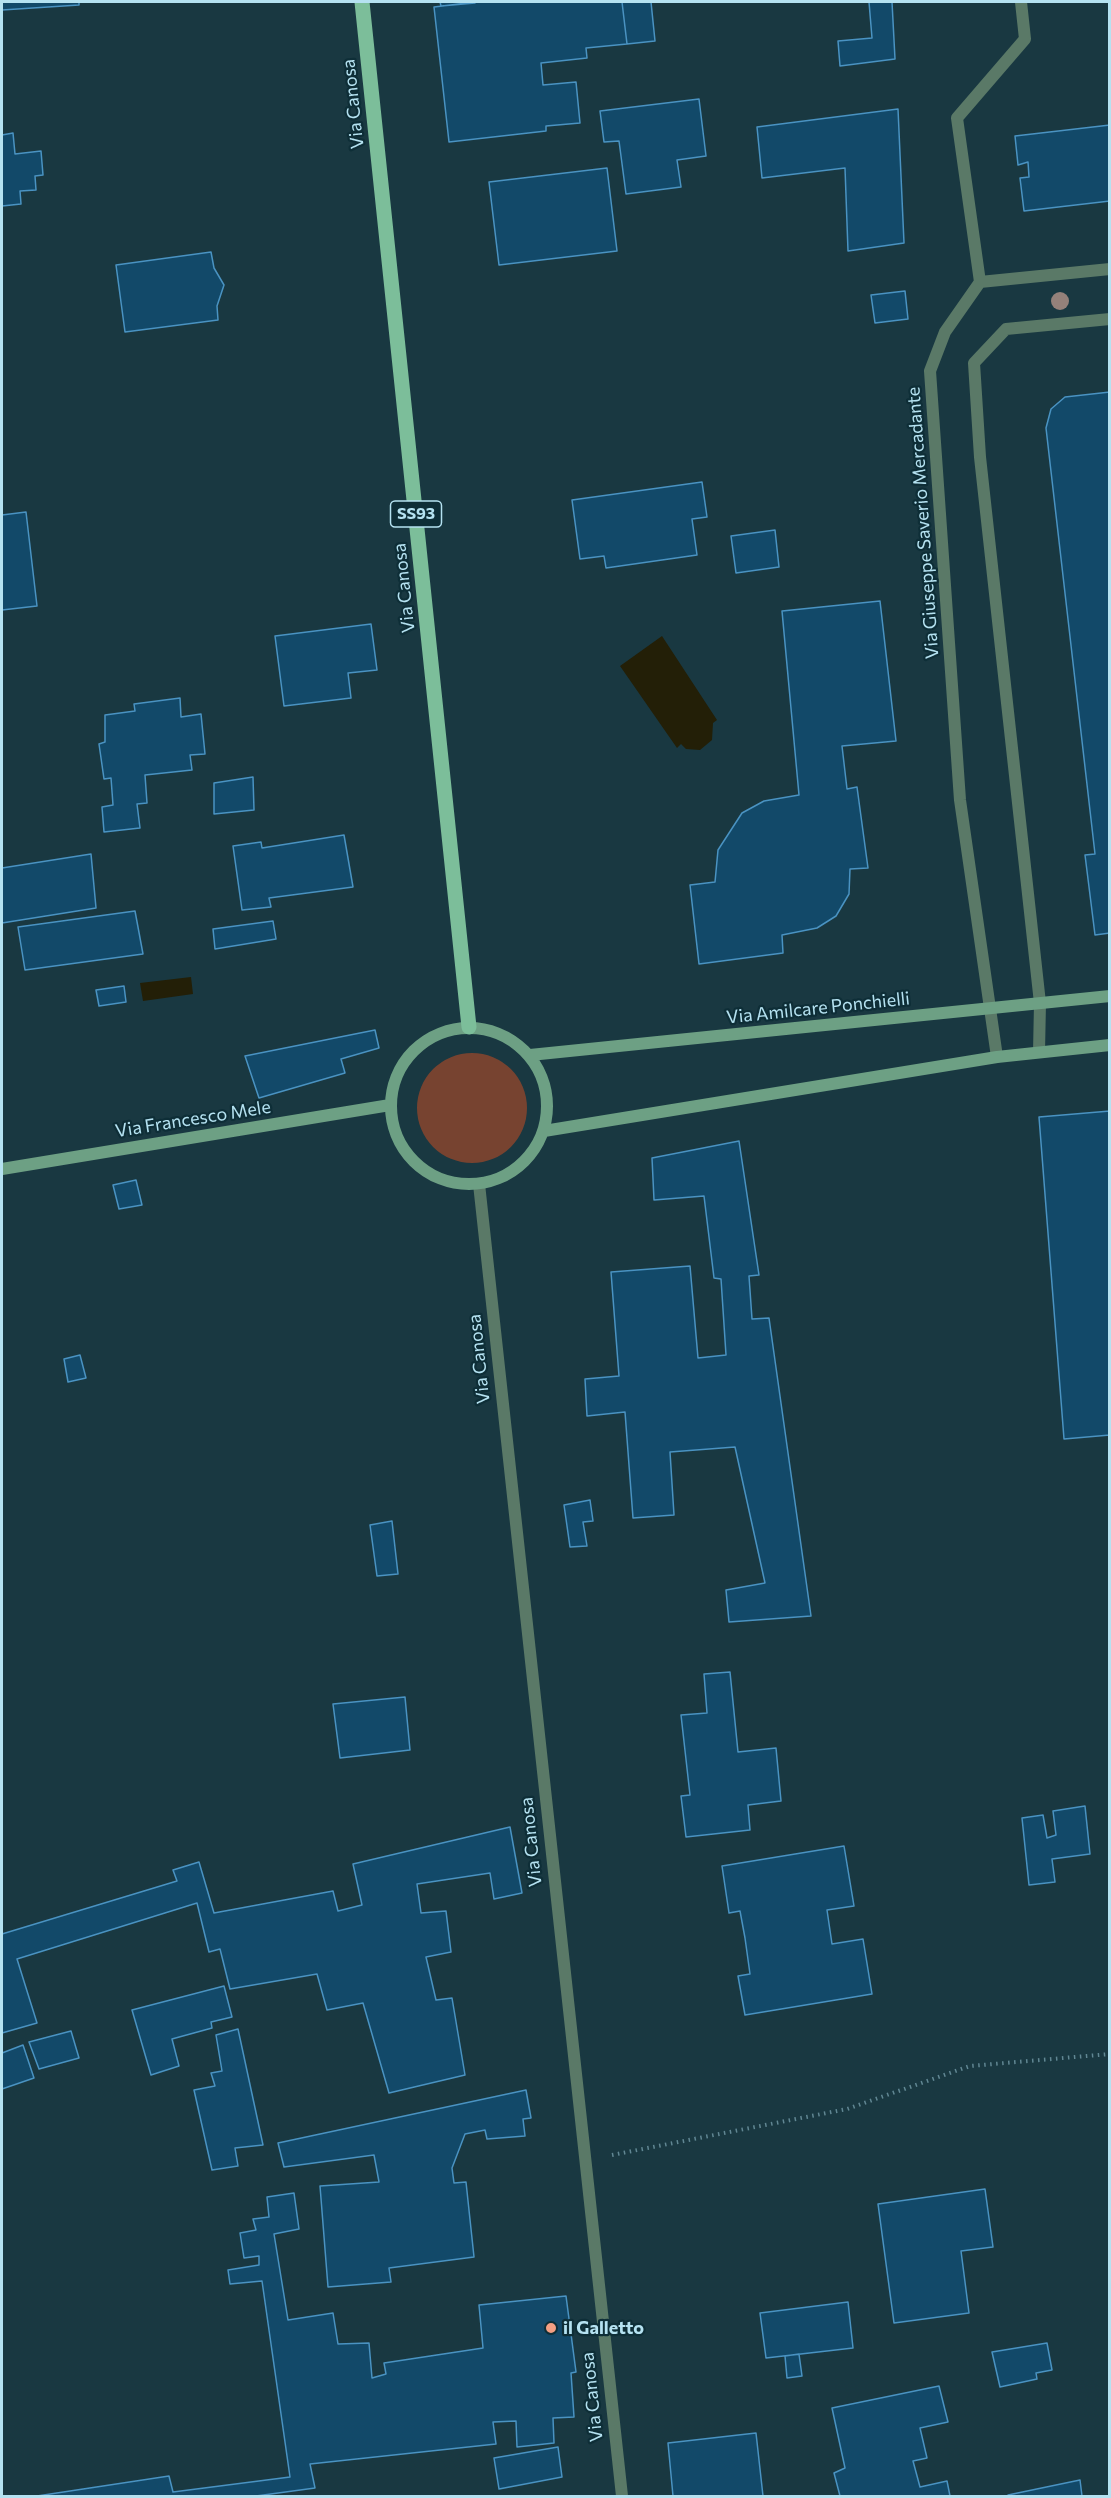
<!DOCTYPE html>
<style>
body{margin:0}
#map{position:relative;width:1111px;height:2498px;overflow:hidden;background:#193841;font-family:Commissioner,sans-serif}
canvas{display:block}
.frame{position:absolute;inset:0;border:3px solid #b5e2f1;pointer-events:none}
</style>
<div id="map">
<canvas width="1111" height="2498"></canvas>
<div class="frame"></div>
</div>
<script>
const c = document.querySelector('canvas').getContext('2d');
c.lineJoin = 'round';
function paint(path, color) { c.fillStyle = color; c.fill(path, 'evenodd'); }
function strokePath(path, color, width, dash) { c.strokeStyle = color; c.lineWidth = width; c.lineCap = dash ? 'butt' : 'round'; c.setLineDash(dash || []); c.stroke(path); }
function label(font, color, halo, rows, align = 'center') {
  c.font = font + ' Commissioner,sans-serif'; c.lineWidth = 4.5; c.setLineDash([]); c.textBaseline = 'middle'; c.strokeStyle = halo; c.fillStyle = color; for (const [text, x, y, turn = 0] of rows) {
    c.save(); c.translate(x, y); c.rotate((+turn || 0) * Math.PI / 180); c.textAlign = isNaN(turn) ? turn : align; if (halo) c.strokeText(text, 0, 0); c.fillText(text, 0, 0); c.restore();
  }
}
const green = new Path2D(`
 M417 1108a55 55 0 1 1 110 0a55 55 0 1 1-110 0Z`);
const water = new Path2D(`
 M662,636L717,720L713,723L712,740L700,750L686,749L681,744L677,748L620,666Z
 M191,977L193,994L143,1001L140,983Z`);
const building = new Path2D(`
 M2,2H79V5L2,10Z
 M440,2H475V3L441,6Z
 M475,2H622L627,44L586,48L587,58L541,63L543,85L576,82L580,123L546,126V131L449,142L434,7Z
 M622,2H651L655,41L627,44Z
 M869,2H892L895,59L840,66L838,41L872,38Z
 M699,99L706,156L677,160L681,187L626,194L619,141L604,142L600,111Z
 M898,109L904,243L848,251L845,168L762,178L757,127Z
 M1110,125V201L1024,211L1020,178L1029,177L1028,162L1018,165L1015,136Z
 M13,133L15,154L41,151L43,175L35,176L36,190L20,191L21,204L2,206V135Z
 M607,168L617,251L499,265L489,182Z
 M211,252L214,268L224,285L217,306L218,320L125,332L116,265Z
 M905,291L908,319L875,323L871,295Z
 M1110,392V933L1095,935L1085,855L1095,854L1046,428L1051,409L1065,397Z
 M702,482L707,517L692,519L697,555L606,568L604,556L580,559L572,500Z
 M26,512L37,606L2,610V515Z
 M775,530L779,567L736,573L731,536Z
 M880,601L896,741L842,746L847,789L857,787L868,868L850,869L849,894L836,916L817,928L782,935L783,953L699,964L690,885L715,882L718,850L742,813L764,801L799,795L782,611Z
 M371,624L377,670L348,673L351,698L284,706L275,636Z
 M180,698L181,717L201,714L205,754L190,755L192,770L145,775L147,803L137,804L140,828L104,832L102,807L113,805L111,778L104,779L99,744L105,742V715L135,711L134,704Z
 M253,777L254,810L214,814V783Z
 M344,835L353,887L269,898L271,907L242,910L233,846L261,842L262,848Z
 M91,854L96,908L2,923V868Z
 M135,911L143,954L25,970L18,927Z
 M273,921L276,939L215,949L213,929Z
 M124,986L126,1002L99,1006L96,990Z
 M375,1030L379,1048L341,1059L345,1073L259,1098L245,1056Z
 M1110,1111V1435L1064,1439L1039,1117Z
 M739,1141L759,1275L749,1276L752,1319L769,1318L811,1616L729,1622L726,1590L765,1583L735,1447L670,1452L674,1515L633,1518L625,1412L587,1416L585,1379L619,1376L611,1272L690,1266L698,1358L726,1355L721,1279L714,1278L704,1196L654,1200L652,1158Z
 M136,1180L142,1205L119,1209L113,1185Z
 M80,1355L86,1378L68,1382L64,1359Z
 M590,1500L593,1521L583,1522L587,1546L570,1547L564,1505Z
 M392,1521L398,1574L377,1576L370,1525Z
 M730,1672L738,1752L776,1748L781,1801L748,1805L750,1830L686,1837L681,1796L690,1795L681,1715L707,1713L704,1674Z
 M405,1697L410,1750L340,1758L333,1704Z
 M1085,1806L1090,1854L1052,1859L1055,1882L1029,1885L1022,1818L1043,1815L1047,1838L1056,1835L1053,1811Z
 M510,1827L522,1893L494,1899L490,1873L417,1884L421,1913L446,1911L451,1952L426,1957L436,2000L452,1998L465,2075L389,2093L363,2003L327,2010L317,1974L230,1989L220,1949L209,1952L197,1903L17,1959L37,2023L2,2033V1934L177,1881L173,1870L199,1862L214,1913L333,1891L338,1911L362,1905L353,1864Z
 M844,1846L854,1906L827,1910L832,1944L863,1939L872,1994L745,2015L738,1976L750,1974L745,1938L740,1911L729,1913L722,1866Z
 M224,1986L232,2017L211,2022L212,2028L172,2039L179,2066L151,2075L132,2010Z
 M238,2029L263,2145L235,2148L238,2166L212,2170L194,2090L215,2086L211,2073L222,2071L216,2035Z
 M71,2031L79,2058L39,2069L29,2042Z
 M23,2045L34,2078L2,2089V2053Z
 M526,2090L531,2118L523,2119L525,2136L487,2139L485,2130L465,2134L452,2168L454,2183L466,2182L474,2257L389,2268L391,2282L328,2287L320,2186L379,2182L374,2155L284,2167L278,2143Z
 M985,2189L993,2247L961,2251L969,2313L894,2323L878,2204Z
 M294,2193L299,2229L274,2234L288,2320L333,2313L338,2344L369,2343L372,2378L386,2374L384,2363L483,2348L479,2305L566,2296L576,2372L571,2373L574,2417L553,2418L554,2443L517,2447L516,2421L493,2422L496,2444L310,2464L315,2488L256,2496H37L169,2476L173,2492L290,2477L262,2281L230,2284L228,2270L259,2265V2256L244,2258L240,2233L256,2230L253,2219L269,2217L267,2197Z
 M848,2302L853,2348L766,2358L760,2313Z
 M1047,2343L1052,2370L1036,2373L1037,2379L1000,2387L992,2352Z
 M799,2354L802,2376L787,2378L785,2356Z
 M939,2386L948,2422L920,2428L927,2458L913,2461L920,2487L947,2481L950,2496H840L834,2473L845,2468L832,2408Z
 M756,2433L763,2496H673L668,2443Z
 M558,2447L562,2477L499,2489L494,2458Z
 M1080,2480L1082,2496H1009L1008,2495Z`);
const path = new Path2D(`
 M612,2155L847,2109L970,2066L1110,2054`);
const minor = new Path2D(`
 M980,282L1110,269
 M1039,1052L1040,1003L980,457L974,363L1006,329L1110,319
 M997,1057L960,800L930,371L945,332L980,282L957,118L1025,39L1021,2`);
const tertiary = new Path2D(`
 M479,1184L622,2496`);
const secondary = new Path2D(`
 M391 1106a78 78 0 1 1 156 0a78 78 0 1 1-156 0Z
 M530,1055L1110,996
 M544,1131L997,1057L1110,1045
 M2,1169L390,1105`);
const primary = new Path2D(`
 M362,2L469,1027`);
const trees = [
 [1060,301]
];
const markers = [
 [551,2328,6,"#f39f83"]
];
const shields = [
 [416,514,51]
];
const shieldNames = [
 ["SS93",416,514]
];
const streetNames = [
 ["Via Canosa",353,104,-96],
 ["Via Giuseppe Saverio Mercadante",923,523,-94],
 ["Via Canosa",404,588,-96],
 ["Via Amilcare Ponchielli",818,1008,-6],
 ["Via Francesco Mele",193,1119,-9],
 ["Via Canosa",479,1359,-96],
 ["Via Canosa",531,1842,-96],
 ["Via Canosa",592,2397,-96]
];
const poiNames = [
 ["il Galletto",563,2328]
];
paint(green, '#774330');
paint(water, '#231f07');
paint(building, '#124969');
strokePath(building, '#4a93c2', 1.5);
strokePath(path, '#618793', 4, [1.5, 4.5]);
strokePath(minor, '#5a7967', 12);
strokePath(tertiary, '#5a7967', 12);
strokePath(secondary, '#6da084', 12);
strokePath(primary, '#7cbe9a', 15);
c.fillStyle = '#94817a';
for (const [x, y] of trees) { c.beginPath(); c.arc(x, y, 9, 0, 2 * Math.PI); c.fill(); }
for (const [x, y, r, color] of markers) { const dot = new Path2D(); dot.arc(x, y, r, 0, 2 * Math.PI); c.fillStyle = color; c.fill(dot); strokePath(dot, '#0e2e37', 2); }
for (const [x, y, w] of shields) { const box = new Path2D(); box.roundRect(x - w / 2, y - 13, w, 26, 4.5); c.fillStyle = '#0e2e37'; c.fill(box); strokePath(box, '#b5e2f1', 1.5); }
label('bold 16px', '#b5e2f1', null, shieldNames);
label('18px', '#b5e2f1', '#0e2e37', streetNames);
label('bold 18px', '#b5e2f1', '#0e2e37', poiNames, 'left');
</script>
